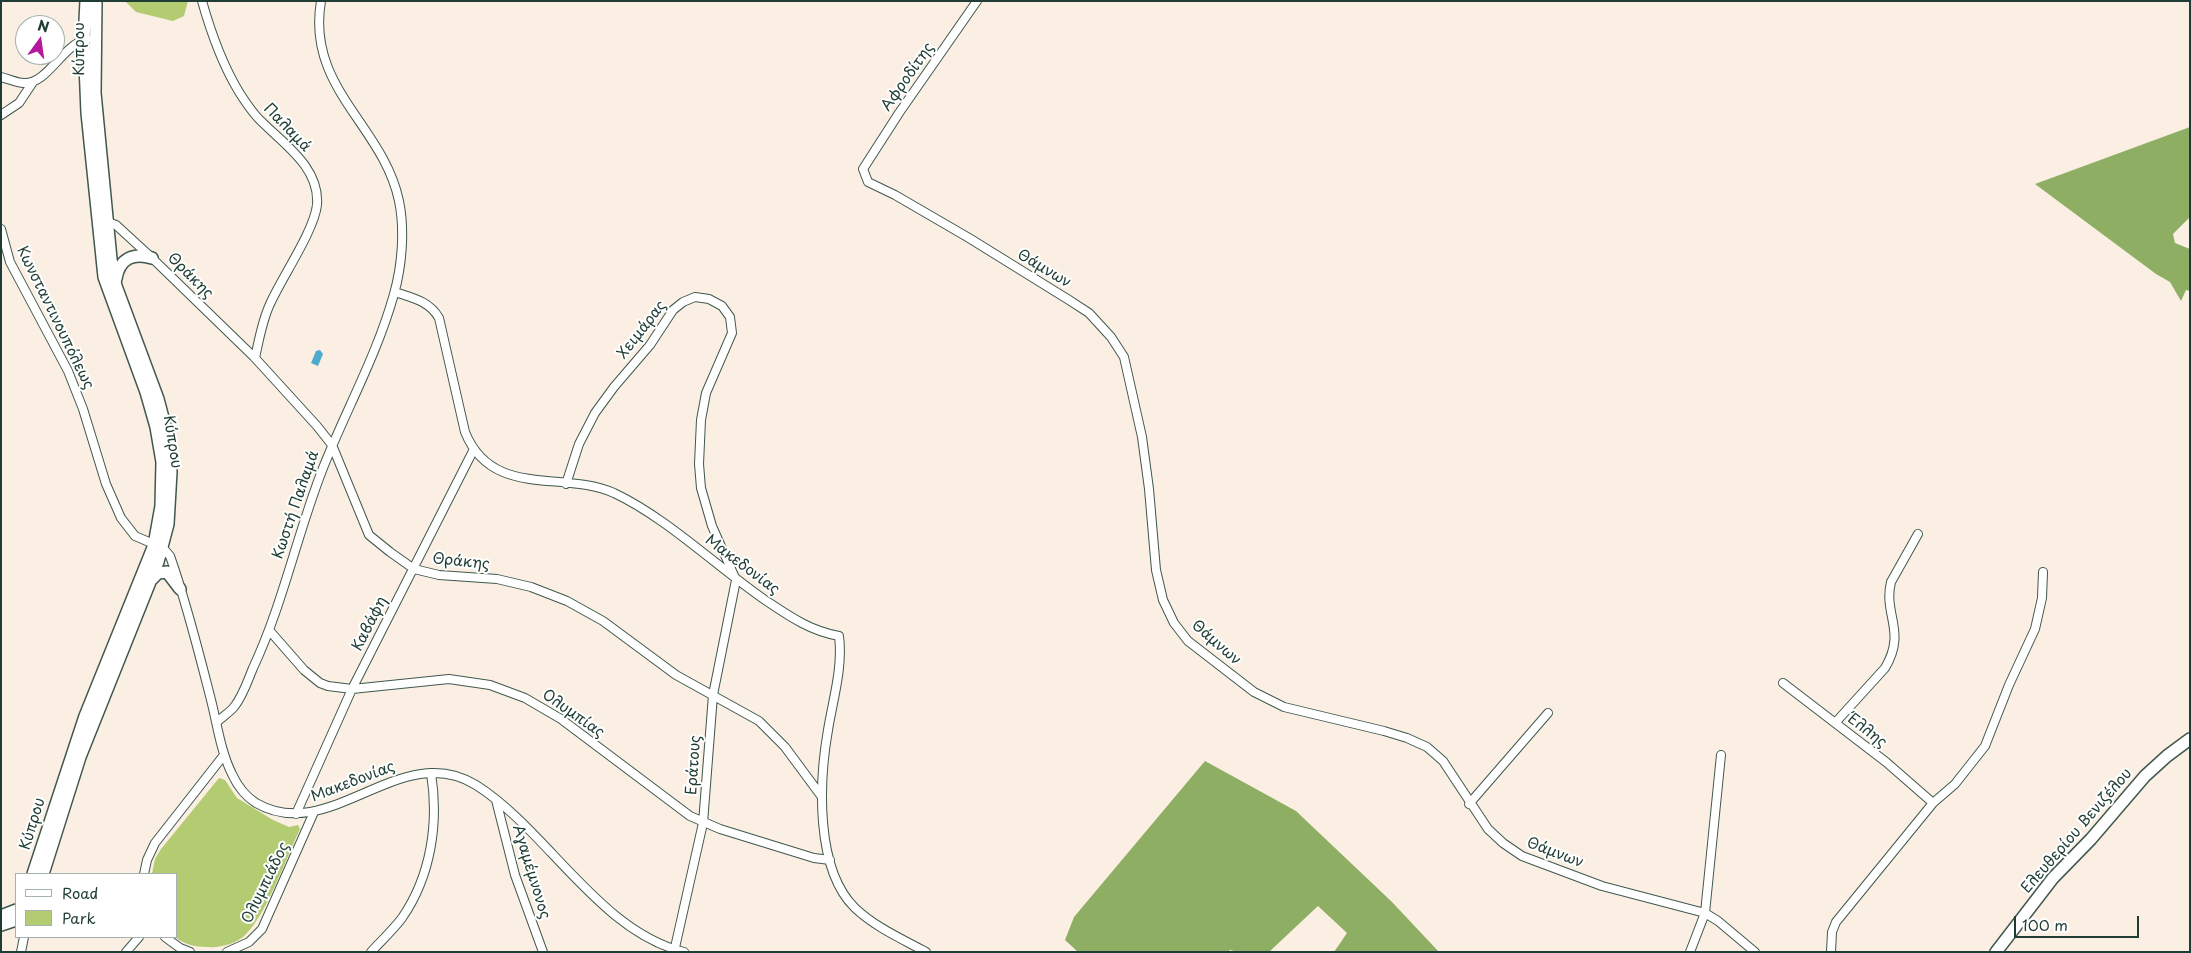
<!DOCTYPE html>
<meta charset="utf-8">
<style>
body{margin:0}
#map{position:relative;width:2191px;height:953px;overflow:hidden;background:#faefe2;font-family:"Playpen Sans",sans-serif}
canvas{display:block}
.frame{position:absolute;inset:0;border:2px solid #1f3d34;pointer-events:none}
.legend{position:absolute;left:15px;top:873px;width:162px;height:65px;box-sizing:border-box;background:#fff;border:1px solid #a5b1ae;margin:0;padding:6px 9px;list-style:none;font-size:15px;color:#1f3d34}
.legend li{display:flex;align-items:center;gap:10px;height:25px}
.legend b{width:25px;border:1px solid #a5b1ae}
.north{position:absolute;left:15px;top:15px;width:50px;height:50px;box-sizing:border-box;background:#fff;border:1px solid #a5b1ae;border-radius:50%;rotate:14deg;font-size:14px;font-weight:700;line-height:20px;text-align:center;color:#1f3d34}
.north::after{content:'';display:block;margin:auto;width:18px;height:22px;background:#b5179e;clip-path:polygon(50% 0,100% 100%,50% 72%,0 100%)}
.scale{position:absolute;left:2014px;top:916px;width:125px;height:22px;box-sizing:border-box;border:2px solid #1f3d34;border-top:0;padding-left:6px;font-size:15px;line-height:18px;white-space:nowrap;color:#1f3d34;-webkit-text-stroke:4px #fff;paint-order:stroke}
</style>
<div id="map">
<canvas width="2191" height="953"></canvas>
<div class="frame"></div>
<ul class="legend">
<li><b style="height:6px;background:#fff"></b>Road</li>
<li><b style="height:14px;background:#b3cb71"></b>Park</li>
</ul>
<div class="north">N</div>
<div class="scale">100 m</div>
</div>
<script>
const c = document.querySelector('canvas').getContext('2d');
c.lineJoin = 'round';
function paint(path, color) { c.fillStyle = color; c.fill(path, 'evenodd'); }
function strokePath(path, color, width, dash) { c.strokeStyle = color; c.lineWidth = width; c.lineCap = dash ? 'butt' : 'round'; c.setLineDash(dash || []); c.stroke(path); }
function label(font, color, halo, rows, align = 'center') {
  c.font = font + ' "Playpen Sans",sans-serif'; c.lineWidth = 4; c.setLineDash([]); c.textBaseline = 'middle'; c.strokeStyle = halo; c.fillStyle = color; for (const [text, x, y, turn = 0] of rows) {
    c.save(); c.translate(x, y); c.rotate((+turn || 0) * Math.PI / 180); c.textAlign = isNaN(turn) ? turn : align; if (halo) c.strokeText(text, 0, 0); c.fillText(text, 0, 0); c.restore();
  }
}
const green = new Path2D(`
 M125,1H188L184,16L173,21L136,12Z
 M219,778L225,780L237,798L273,820L289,827L298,825L300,829C287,856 266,915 246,934C237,944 220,948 207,947C195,947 184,944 175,937H176V874H152L155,859L161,849Z`);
const forest = new Path2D(`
 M2190,127V217L2173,234L2175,243L2190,249V291L2186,290L2181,301L2170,282L2156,274L2035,184Z
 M1205,761L1296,811L1392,902L1439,952H1334L1347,933L1318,906L1269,952H1238L1230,950L1228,952H1078L1065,940L1074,917Z`);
const water = new Path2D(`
 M320,350L323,354L318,366L311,363L316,351Z`);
const street = new Path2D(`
 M202,1C211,33 222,64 239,92C246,103 253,114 262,122C285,145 320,168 317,205C314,231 282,277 270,304C262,321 259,340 255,358
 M977,1L899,113L863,169L868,182L895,195L969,238L1069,300L1089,313L1111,337L1124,357L1142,437L1149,489L1156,570L1163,600L1174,623L1188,641L1254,692L1284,707L1384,731L1407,738L1427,747L1443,761L1488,829L1503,843L1522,856L1602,886L1705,913L1718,921L1755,952
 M1,77C9,79 16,83 24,83C48,84 62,45 87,39
 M1,115L19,103L33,82
 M105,221L116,225L152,258L255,358L317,426L332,445L369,535L390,552L414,569L439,575L497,579L531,587L567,601L603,621L676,675L759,721L785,747L822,797
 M1,229L10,262L68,371L83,409L106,484L121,518L135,536L163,548L170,556C186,601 198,649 210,696C217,722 220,750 232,774C237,785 245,796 256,803C330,846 401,738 476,785C547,830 599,931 684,952
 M395,292C413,298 429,301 439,318L465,432C492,499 562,470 614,493C667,518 716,566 765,600C789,616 810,631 839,636C843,668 833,699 828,730C819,781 815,869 855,908C875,927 902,939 926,952
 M566,484L579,444L595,413L614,387L650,345L673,310L683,302L695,297L709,299L722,306L730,317L732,333L706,393L701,420L699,464L701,488L712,526L736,580L713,695L703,823L674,952
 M269,630L304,670L320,683L328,686L352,689L449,679L490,685L525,698L561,719L690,816L720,829L814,858L830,860
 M1783,683L1886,762L1933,803
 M217,722C222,717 230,712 234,707C243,696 248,680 253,668C283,604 297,534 323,468C346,410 377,355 394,294C402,266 405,230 399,201C383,125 306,88 321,1
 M1835,723L1885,668C1907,631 1883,615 1891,582L1918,534
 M496,800L515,875L543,952
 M1469,804L1548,713
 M296,814L352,689L474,449
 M144,874L147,860L155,843L224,755
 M165,937L180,948L190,952
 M21,952L24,937
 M126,952L139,937
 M227,952L249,942L262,929L314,812
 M371,952C381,941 393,930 402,918C431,876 439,823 431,773
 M1690,952L1705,913L1721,755
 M1831,952L1832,932L1836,922L1933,803L1955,784L1985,746L2009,685L2035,629L2042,598L2043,572`);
const secondary = new Path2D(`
 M116,279C119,259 133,252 152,258
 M152,579L158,573L167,572L180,589
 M33,874L85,716L154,545L161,506L162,462L156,427L146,392L104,277L87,113L84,40L86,1
 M43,874L80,757L158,562L168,524L171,472L167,433L158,399L116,286L111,259L95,93L96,1
 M1,916L16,910
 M1,925L16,920
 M1996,952L2053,878L2091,839L2145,776L2167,756L2190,739`);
const streetNames = [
 ["Κύπρου",80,49,-90],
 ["Αφροδίτης",908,77,-55],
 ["Παλαμά",287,128,46],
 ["Θάμνων",1044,269,31],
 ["Θράκης",190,276,45],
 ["Κωνσταντινουπόλεως",55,318,64],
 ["Χειμάρας",642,330,-52],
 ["Κύπρου",172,442,81],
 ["Κωστή Παλαμά",296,505,-71],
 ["Θράκης",461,562,6],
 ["Μακεδονίας",742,565,37],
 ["Καβάφη",370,624,-63],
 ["Θάμνων",1216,643,41],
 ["Ολυμπίας",573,714,35],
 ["Έλλης",1867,731,38],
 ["Εράτους",694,765,-86],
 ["Μακεδονίας",353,782,-21],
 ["Κύπρου",33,824,-73],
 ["Ελευθερίου Βενιζέλου",2077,831,-49],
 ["Θάμνων",1555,853,21],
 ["Αγαμέμνονος",531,872,73],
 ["Ολυμπιάδος",266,883,-64]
];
paint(green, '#b3cb71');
paint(forest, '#8eaf63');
paint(water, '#4fabcd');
strokePath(street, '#40584e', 10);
strokePath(secondary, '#40584e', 14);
strokePath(street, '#fff', 8);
strokePath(secondary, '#fff', 11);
label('15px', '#1f3d34', '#fff', streetNames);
</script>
